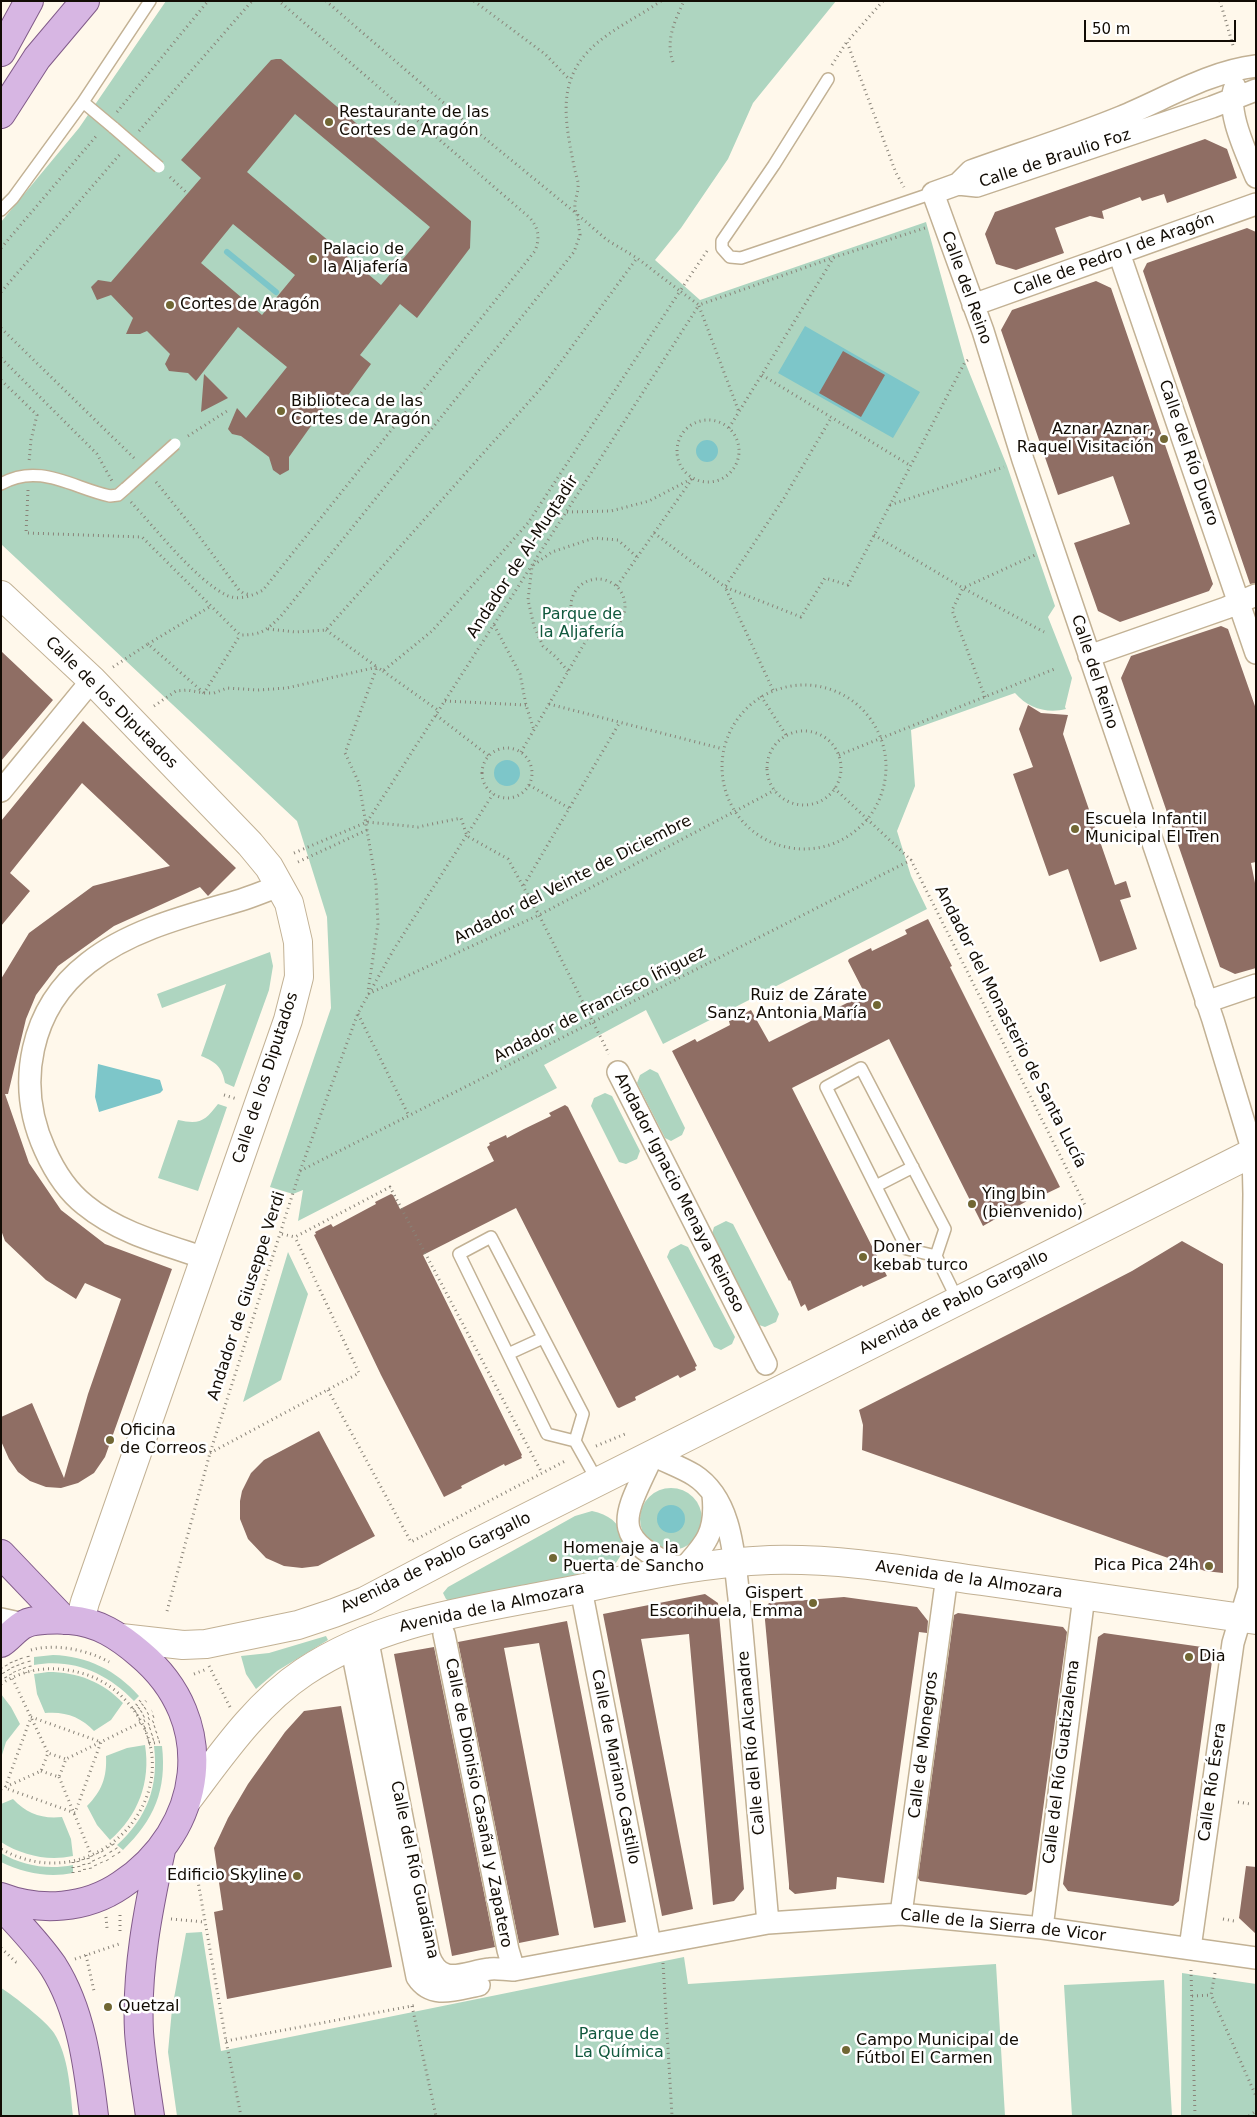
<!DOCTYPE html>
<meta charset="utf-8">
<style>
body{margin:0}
#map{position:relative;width:1257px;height:2117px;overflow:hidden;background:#fff8eb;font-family:"DejaVu Sans",sans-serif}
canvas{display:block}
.frame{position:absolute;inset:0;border:2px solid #120c04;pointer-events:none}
.scale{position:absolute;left:1084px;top:20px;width:152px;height:22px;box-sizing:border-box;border:2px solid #120c04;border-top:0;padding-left:6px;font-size:15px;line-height:18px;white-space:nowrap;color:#120c04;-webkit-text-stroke:4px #fff;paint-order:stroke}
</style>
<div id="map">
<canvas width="1257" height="2117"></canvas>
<div class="frame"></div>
<div class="scale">50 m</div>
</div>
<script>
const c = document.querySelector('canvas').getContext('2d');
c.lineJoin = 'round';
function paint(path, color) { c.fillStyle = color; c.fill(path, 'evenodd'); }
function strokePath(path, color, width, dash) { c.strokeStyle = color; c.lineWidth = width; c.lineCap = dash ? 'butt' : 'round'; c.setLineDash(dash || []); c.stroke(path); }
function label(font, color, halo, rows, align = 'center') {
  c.font = font + ' "DejaVu Sans",sans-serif'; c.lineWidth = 5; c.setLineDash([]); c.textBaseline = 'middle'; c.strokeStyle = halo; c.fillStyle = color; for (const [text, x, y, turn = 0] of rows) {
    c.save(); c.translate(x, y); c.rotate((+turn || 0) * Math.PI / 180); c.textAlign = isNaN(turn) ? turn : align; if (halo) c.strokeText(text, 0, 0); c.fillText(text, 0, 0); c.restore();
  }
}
const green = new Path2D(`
 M166,1H836L753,103L728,159L681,228L655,260L700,300L926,222L965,362L1007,466L1055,606L1048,617L1072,678L1065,707L1066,709C1047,714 1028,708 1015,693L911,730L915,786L897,831L911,876L927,909L663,1044L646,1010L544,1065L557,1088L298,1221L303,1190L293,1194L270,1187L331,1008L327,917L297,821L1,544V222L79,128Z
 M270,952L273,966L269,990L234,1087L225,1083C222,1067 216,1062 201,1056L226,984L162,1008L157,994Z
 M650,1069L658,1073L685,1128L682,1135L671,1141L665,1138L637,1083L640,1075Z
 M605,1093L612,1096L640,1151L637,1159L626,1164L619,1162L591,1106L594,1098Z
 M218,1104L227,1107L198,1191L158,1178L178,1120C200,1125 205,1121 218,1104Z
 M726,1221L733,1224L779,1314L776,1322L765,1327L759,1325L712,1234L714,1227Z
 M681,1244L688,1247L735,1337L732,1344L721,1350L714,1347L667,1257L670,1250Z
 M288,1252L308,1294L281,1380L243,1402Z
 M640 1519a31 31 0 1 1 62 0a31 31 0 1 1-62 0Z
 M592,1511C625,1517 635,1549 608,1571L449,1601L446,1599L443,1593L448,1587L575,1516Z
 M326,1636L328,1640L277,1671L256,1689L246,1674L241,1656L269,1653Z
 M53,1655C87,1656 116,1670 139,1696L134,1701C107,1673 73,1658 34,1665V1657Z
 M48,1672C78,1672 103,1682 123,1703L111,1720L94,1731C81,1717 65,1711 45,1713L37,1694L34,1674Z
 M1,1694L11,1707L20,1724L6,1742L1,1758Z
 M145,1745C151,1782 138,1816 110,1840L97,1825L87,1806C102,1791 107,1777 106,1756L127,1748Z
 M154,1746H162C167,1790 154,1820 123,1850L117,1845C147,1818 159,1786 154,1746Z
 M13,1799C27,1814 42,1819 62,1817L71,1839L73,1856C48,1861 23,1856 1,1842V1804Z
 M1,1853C23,1866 48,1870 73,1865V1873C48,1878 24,1873 1,1862Z
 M202,1932L221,2051L684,1957L688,1984L996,1964L1005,2116H177L168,2052L172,2009L186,1933Z
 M1182,1973L1256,1984V2116H1181Z
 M1164,1980L1172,2116H1072L1064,1985Z
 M1,1988C13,1995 47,2022 54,2033C69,2057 70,2089 73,2116H1Z`);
const water = new Path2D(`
 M805,326L920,392L893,438L778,373Z
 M696 451a11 11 0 1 1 22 0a11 11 0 1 1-22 0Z
 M494 773a13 13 0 1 1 26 0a13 13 0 1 1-26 0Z
 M98,1064L160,1080L163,1090L160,1093L99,1112L95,1097Z
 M657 1519a14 14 0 1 1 28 0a14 14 0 1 1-28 0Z`);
const stream = new Path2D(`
 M227,252L276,292`);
const building = new Path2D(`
 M276,59H281L471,221L470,248L417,318L400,304L360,355L371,364L338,409L328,402L289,457V470L280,475L273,470L269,457L241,436L232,434L228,429L237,408L246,418L287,367L238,327L196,381L188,373L169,371L165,364L170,354L147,331L140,334H126L133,318L111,295L97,300L91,287L98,280L111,282L201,178L181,160L271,60ZM295,114L430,227L381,285L247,172ZM233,224L295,275L262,315L201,263Z
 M1205,139L1227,149L1237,178L1167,203L1164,194L1142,201L1140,197L1102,211L1104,219L1090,216L1055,228L1064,253L1016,270L996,264L985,234L995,212Z
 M1247,228L1256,232V583L1250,584L1143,271L1147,263Z
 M1096,281L1111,288L1213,584L1209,591L1120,622L1098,611L1074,543L1130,524L1113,476L1058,495L1001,330L1012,310Z
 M843,351L885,375L861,417L819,393Z
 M204,374L228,398L201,412Z
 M1221,626L1228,629L1256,709V862L1251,863L1256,888V968L1235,974L1220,967L1121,678L1131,656Z
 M1,651L53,700L1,761Z
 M1028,705L1041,713L1068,715L1063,734L1115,885L1126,881L1131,897L1120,900L1137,949L1100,962L1068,869L1049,876L1013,774L1033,767L1019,729Z
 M83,721L236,868L208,896L200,887L114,926L58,966L36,995L26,1019L8,1094H5L29,1163L61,1210L105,1244L172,1269L105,1457L94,1473L78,1483L61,1488L46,1487L30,1481L18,1472L9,1459L1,1441V1417L32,1403L64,1478L88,1394L121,1299L85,1283L76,1299L46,1280L5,1241L1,1230V979L29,933L93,886L170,866L82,783L10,873L30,891L1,926V821Z
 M928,919L952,966L950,967L1060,1187L1035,1199L1034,1197L983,1226L889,1039L792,1088L887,1276L863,1287L862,1285L808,1311L805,1304L801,1307L790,1280L789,1281L672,1051L695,1039L697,1042L730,1025L729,1021L751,1010L769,1042L865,994L848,961L849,959L871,948L872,951L907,934L905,930Z
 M565,1105L568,1107L697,1366L695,1367L696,1370L680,1378L678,1375L635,1397L636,1400L619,1408L617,1407L516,1208L423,1255L522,1455L521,1456L522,1458L505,1466L504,1464L461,1486L462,1488L444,1497L381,1375L314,1235L316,1234L315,1232L331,1224L333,1227L376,1204L375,1202L391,1194L393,1195L400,1209L494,1161L487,1147L490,1145L489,1143L506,1135L507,1138L524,1129L551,1116L549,1113Z
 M1182,1241L1223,1264V1573L1205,1571L862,1450L863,1425L859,1410L1074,1301L1132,1271Z
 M319,1431L375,1536L318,1566L302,1568L284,1566L266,1558L248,1539L240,1519V1501L242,1491L251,1473L264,1460Z
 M705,1594L718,1603L744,1889L734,1901L713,1905L689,1634L641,1639L693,1909L662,1916L603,1614Z
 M844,1597L917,1607L928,1621L927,1633L919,1632L884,1883L837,1877L836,1889L795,1894L789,1889V1884L764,1609L769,1603Z
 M958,1613L1063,1627L1067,1632L1032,1891L1026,1895L920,1881L918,1878L954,1615Z
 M567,1621L626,1922L594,1928L539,1643L504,1648L559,1935L519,1943L458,1642Z
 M1104,1633L1209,1648L1213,1654L1179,1901L1173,1906L1068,1891L1063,1884L1098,1637Z
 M434,1647L495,1947L452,1956L394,1654Z
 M341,1706L392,1967L227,1999L214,1912L223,1910L214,1848L228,1818L248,1784L285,1732L304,1711Z
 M1246,1866L1256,1867V1934L1239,1918Z`);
const path = new Path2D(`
 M474,1L545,54L569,79
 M661,1C644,13 624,23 606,36C556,72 563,112 574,166C575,173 579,181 578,188C577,198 572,205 577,214L607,240L637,258L680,291L707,251
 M883,1L847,42L896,173L904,187
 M1220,1L1234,49
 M673,62C665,41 675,20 684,1
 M832,65L846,43
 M117,112L208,1
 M139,131L252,1
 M170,177L188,194
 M1,248L98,134
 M1,292L121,153
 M699,306L739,412
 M1,328L135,459
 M1,358L97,454L112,481
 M762,375L911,466
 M1,380L37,415L31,440L29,462
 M677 451a31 31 0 1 1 62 0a31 31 0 1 1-62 0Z
 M729,428L834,257
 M188,436L227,411
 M156,482L193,528L239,590L243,593L250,595
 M28,490L26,533L142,537L240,635C261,635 266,631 281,616L574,252L580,235L577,214L482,136L326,1
 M131,502C156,529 195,579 226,595C237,601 253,596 263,590L535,251C540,238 539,229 530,218L279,1
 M890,505L1004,467
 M567,512L611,511L649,501L693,478
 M654,533L725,587L801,617L825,578L848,585L965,362L971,358
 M874,535L963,588L1044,632
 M571 606a27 27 0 1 1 54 0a27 27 0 1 1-54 0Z
 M617,586L692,479
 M494,625L520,674L526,705L534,730
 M268,629L296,632L326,630L543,386L637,258
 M326,630L377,667L345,753L359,783L376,883L378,924L368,991
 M148,644L211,606
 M113,667L148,644L204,693L240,635
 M383,671L439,711
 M568,671L556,657L543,646L534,626L528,600L532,566L552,552L594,538L618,540L637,557
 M722 767a82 82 0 1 1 164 0a82 82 0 1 1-164 0Z
 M773,690L725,587L784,498L831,418
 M761,696L786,735
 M985,697L952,610L963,588L1035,555
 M445,701L526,705
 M549,704L723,749
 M154,706L176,691L187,690L204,693H214L227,688L258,690L287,688L377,667L383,671L432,631L528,523L680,291L699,305L835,257L925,228
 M436,715L489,756
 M767 768a37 37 0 1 1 74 0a37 37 0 1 1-74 0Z
 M482 773a25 25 0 1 1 50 0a25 25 0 1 1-50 0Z
 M521,752L591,632
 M839,755L1057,668
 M529,785L569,808
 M834,788L911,860L1085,1205
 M367,822L699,305
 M294,853L367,822L418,827L461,818L467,836L508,859L539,915L609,1054
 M298,862L367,830
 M524,885L620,722
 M368,994L539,915L775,790
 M358,1014L409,1116
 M224,1095L237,1099
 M300,1171L911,860
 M282,1234L295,1237L390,1187L542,1473
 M328,1390L411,1542L567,1460
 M596,1446L625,1434
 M210,1453L359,1373L295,1237
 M167,1611L210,1453L300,1171L358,1013L394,949L493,794
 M31,1650C55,1643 88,1650 109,1662
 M28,1656L31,1671
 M21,1658L26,1673
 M16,1660L21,1674
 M11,1662L16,1676
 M6,1665L48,1753
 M209,1666L230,1707
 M1,1668L7,1680
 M194,1674L207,1669
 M1,1684C25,1668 54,1665 81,1673C100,1678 116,1689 128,1703C200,1786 99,1904 1,1849
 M133,1709L143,1698
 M135,1712L146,1701
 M137,1715L148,1706
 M31,1717L101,1742L75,1813L5,1788Z
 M139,1719L152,1711
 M144,1727L156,1720
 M145,1731L158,1725
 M147,1737L160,1730
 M148,1741L162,1736
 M149,1744L163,1741
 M41,1771L59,1777L66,1759L154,1716
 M59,1777L97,1869
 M1,1789L41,1771L48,1753L66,1759
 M1238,1802L1250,1804
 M113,1844L120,1854
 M108,1847L115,1859
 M102,1851L109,1863
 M97,1853L103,1866
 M88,1858L91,1871
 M83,1859L85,1873
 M78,1861L80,1875
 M73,1862V1876
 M196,1870L226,2041L241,2116
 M106,1917L107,1928
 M171,1919L205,1922
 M1223,1919L1234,1921
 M120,1931V1912
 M1,1948L16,1962L20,1963
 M86,1955L94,1991
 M75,1959L119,1944
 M663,1963L672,2116
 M1191,1970L1195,2116
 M1215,1973L1211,1995L1256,2096
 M1192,1996L1211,1995
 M412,2006L436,2116
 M226,2041L417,2005
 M1249,2116L1256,2111`);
const lane = new Path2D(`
 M828,79L774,165L722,241V248L730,257L741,258L933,193
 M114,128L83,102L150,1
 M1,210L13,198L83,102
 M1,484C39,462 73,488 110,496L118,495L126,488
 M876,1186L913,1167
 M936,1256L907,1249L826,1087L861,1068L945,1229L936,1256L958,1301
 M508,1354L543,1338
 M575,1441L547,1434L459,1254L491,1237L583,1414L575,1441L598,1482`);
const street = new Path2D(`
 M1235,87C1225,110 1247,154 1256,177
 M958,184L971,171C1021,153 1072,137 1121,117C1165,99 1208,72 1256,66
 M1119,253L1256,653
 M973,305L1256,204
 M1089,656L1226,608L1256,595
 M1,791L92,680
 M1206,1002L1256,985
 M618,1072L766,1364
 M205,1258C163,1244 119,1233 85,1205C67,1191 54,1170 45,1150C15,1084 30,1008 88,963C131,929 190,915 241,900C254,896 267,890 280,886
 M713,1495C717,1532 706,1544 682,1570C607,1537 623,1519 653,1455C666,1462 681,1467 694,1475C733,1500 734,1558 739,1598L768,1923
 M581,1589L650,1944
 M1,1619L24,1624
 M444,1634L508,1950L514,1970
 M367,1637L429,1956C441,1988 464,1972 490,1969C497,1968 506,1970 514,1970L768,1923L901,1914L1042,1928L1256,1958
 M351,1645L417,1977C432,2000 457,1989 479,1985
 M901,1914L947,1576
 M1042,1928L1084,1596
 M1190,1948L1233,1643L1249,1589L1254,1194L1253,1152L1213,1020L1023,460L983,331L933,193L958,184L977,186L1212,107L1256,90`);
const secondary = new Path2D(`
 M1,595L92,680L250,844L269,867L289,903L298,942L299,977L288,1020L85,1602L80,1621
 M121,1638L183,1645L206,1644L298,1625L334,1613L365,1601L462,1550L1256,1151
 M188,1799C222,1754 256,1704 304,1672C373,1626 452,1613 532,1598C610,1584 690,1563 770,1560C841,1558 912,1571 982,1581C1073,1594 1165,1607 1256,1620`);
const primary = new Path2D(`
 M1,52L29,1
 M1,114L37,58L85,1
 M1,1554L64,1620
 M1,1643C9,1638 17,1627 25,1624C34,1619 59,1619 70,1620C98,1622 119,1636 140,1654C220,1721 204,1830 121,1885C86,1909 40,1912 1,1897
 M1,1905C19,1925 38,1944 53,1966C81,2010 88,2065 94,2116
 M150,2116C146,2088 141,2060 139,2032C136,1971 148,1910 161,1850`);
const laneBridge = new Path2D(`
 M114,128L159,167
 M126,488L175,444`);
const markers = [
 [329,122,5,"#716734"],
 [313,259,5,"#716734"],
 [170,305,5,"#716734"],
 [281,411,5,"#716734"],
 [1164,439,5,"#716734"],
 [1075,829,5,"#716734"],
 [877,1005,5,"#716734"],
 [972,1204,5,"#716734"],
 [863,1257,5,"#716734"],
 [110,1440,5,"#716734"],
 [553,1558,5,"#716734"],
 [1209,1566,5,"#716734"],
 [813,1603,5,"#716734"],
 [1189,1657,5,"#716734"],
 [297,1876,5,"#716734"],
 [108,2007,5,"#716734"],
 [846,2050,5,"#716734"]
];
const poiNames = [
 ["Restaurante de las",339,113],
 ["Cortes de Aragón",339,131],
 ["Palacio de",323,250],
 ["la Aljafería",323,268],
 ["Cortes de Aragón",180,305],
 ["Biblioteca de las",291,402],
 ["Cortes de Aragón",291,420],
 ["Aznar Aznar,",1154,430,"right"],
 ["Raquel Visitación",1154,448,"right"],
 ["Escuela Infantil",1085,820],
 ["Municipal El Tren",1085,838],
 ["Ruiz de Zárate",867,996,"right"],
 ["Sanz, Antonia María",867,1014,"right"],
 ["Ying bin",982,1195],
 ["(bienvenido)",982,1213],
 ["Doner",873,1248],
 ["kebab turco",873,1266],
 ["Oficina",120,1431],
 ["de Correos",120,1449],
 ["Homenaje a la",563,1549],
 ["Puerta de Sancho",563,1567],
 ["Pica Pica 24h",1199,1566,"right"],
 ["Gispert",803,1594,"right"],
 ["Escorihuela, Emma",803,1612,"right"],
 ["Dia",1199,1657],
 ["Edificio Skyline",287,1876,"right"],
 ["Quetzal",118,2007],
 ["Campo Municipal de",856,2041],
 ["Fútbol El Carmen",856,2059]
];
const streetNames = [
 ["Calle de Braulio Foz",1055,159,-18],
 ["Calle de Pedro I de Aragón",1114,255,-20],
 ["Calle del Reino",966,288,70],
 ["Calle del Río Duero",1188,453,71],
 ["Andador de Al-Muqtadir",523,557,-57],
 ["Calle del Reino",1094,672,72],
 ["Calle de los Diputados",111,703,45],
 ["Andador del Veinte de Diciembre",573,880,-27],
 ["Andador de Francisco Íñiguez",600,1005,-27],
 ["Andador del Monasterio de Santa Lucía",1010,1027,63],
 ["Calle de los Diputados",266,1078,-72],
 ["Andador Ignacio Menaya Reinoso",679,1193,63],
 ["Andador de Giuseppe Verdi",247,1296,-72],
 ["Avenida de Pablo Gargallo",954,1303,-27],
 ["Avenida de Pablo Gargallo",436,1563,-26],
 ["Avenida de la Almozara",969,1580,8],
 ["Avenida de la Almozara",492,1608,-12],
 ["Calle del Río Alcanadre",752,1743,-95],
 ["Calle de Monegros",924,1745,-83],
 ["Calle del Río Guatizalema",1062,1762,-83],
 ["Calle de Mariano Castillo",615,1767,79],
 ["Calle Río Ésera",1213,1782,-82],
 ["Calle de Dionisio Casañal y Zapatero",478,1803,79],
 ["Calle del Río Guadiana",414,1870,78],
 ["Calle de la Sierra de Vicor",1003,1926,6]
];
const parkNames = [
 ["Parque de",582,615],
 ["la Aljafería",582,633],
 ["Parque de",619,2035],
 ["La Química",619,2053]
];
paint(green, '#aed5c0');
paint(water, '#7dc6c9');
strokePath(stream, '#7dc6c9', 6);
paint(building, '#8f6e64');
strokePath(lane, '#c2b194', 14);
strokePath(street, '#c2b194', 24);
strokePath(secondary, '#c2b194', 30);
strokePath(primary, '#815b89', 30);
strokePath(path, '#898378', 3, [1, 4]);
strokePath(lane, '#fff', 11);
strokePath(street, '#fff', 21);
strokePath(secondary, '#fff', 28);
strokePath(primary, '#d7b6e3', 28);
strokePath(laneBridge, '#c2b194', 14, []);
strokePath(laneBridge, '#fff', 11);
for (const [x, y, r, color] of markers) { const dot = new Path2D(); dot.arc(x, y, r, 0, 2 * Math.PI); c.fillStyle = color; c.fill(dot); strokePath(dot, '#fff', 2); }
label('16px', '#120c04', '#fff', poiNames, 'left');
label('16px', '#120c04', '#fff', streetNames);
label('16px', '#11593e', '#fff', parkNames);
</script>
